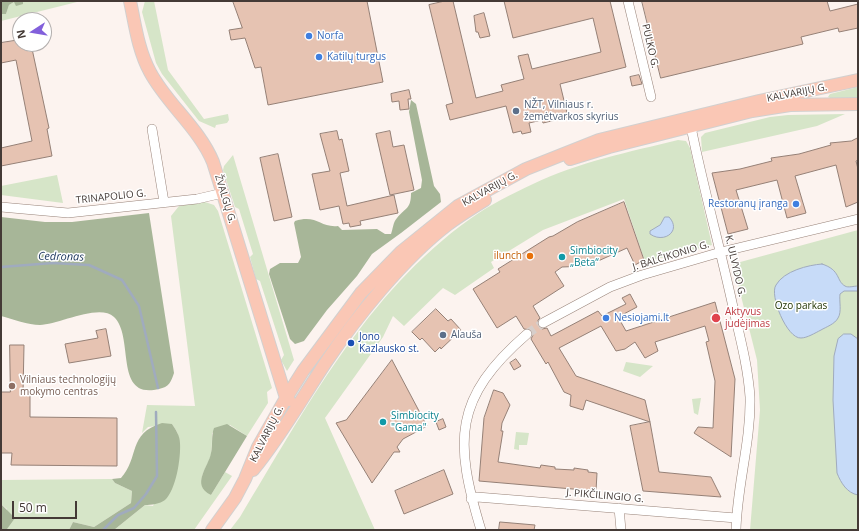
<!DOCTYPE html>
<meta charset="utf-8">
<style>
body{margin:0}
#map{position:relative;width:859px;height:531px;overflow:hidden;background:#fcf3ef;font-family:"Open Sans",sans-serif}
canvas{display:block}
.frame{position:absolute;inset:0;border:2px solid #443a36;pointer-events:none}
.north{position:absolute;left:12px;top:12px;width:40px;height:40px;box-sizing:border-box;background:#fff;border:1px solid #b4b0af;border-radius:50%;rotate:258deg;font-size:11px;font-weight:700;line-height:16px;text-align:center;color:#443a36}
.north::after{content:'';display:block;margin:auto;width:14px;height:18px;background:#8260db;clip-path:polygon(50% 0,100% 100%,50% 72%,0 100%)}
.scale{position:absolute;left:12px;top:501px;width:65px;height:18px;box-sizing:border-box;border:2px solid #443a36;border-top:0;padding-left:5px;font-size:12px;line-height:14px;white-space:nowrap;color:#443a36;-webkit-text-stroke:3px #fff;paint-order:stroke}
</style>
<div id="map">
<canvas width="859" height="531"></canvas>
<div class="frame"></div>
<div class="north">N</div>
<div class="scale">50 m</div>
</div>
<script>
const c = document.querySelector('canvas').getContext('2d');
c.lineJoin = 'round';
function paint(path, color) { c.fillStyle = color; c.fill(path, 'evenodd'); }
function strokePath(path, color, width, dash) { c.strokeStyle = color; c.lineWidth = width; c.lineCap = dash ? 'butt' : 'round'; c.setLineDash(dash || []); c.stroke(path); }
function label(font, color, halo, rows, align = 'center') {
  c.font = font + ' "Open Sans",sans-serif'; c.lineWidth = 3; c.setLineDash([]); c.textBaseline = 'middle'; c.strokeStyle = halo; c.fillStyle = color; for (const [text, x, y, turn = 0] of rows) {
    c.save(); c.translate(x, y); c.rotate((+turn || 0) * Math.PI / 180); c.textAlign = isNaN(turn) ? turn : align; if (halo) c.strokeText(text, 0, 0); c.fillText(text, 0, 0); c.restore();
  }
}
const green = new Path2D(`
 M23,1H81L1,21V14H6L9,5L14,2L23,4Z
 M145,1H154L168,70L204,119L228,114L229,120L227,123L216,125L215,128L199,121L162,74L156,63L142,12Z
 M858,87V99L835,100L828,97L830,94Z
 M845,114L817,126L702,152L701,137L705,133L770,117L788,115Z
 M678,140L686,141L690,148L712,245L645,262L624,199L543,230L491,262L494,268L455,295L443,288L404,326L393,316L383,337L325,418L375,530H230L240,517C305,410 366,293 470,219C489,205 512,194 533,184C579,162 629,152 678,140Z
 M233,155L294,360L287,371L281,360L284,355L260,281L256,279L250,257L253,254L239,209L235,207L223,170L224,166Z
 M57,175L63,203L1,195V186Z
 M205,202L214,205L218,211L272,388L267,392L268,403L247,436L230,425L212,433C212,440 212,448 211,455C206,472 193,479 211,495L225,472L232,476L194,530H114L145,505L153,506L180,444L177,432L172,424L148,427L142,433L147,405L195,406L171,216L179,206Z
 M858,230V530H750L760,410L757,360L733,264Z
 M626,362L653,366L640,377L623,371Z
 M701,398L698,415L694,413L692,399Z
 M516,432L529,433L527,445H519V450L514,449Z
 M112,479L115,483L132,491L131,503L94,527L73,522L69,530L7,529V509L1,504V480Z`);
const forest = new Path2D(`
 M1,1H23V4L16,6L14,2L9,5L6,14H1Z
 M411,100L416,104L434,186L440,194L441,202L401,233L372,254L357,276L327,310L304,341L295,344L290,339L269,274L270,269L280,263H298L301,257L294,223L295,221C317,214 320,228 338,226L342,230L377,229L385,234H391C393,229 393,222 397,218C406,207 411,209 411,193L421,188L422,180L409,112Z
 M149,213L174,373C171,382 169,387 159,389C113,400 135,337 114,317C99,303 58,325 40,325C28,325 13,319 1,316V217L45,222H72Z
 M162,423L172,424C176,430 180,436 180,443C181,458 176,490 165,500C160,504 151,505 145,505L114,530H69L73,522L94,527L131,503L132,491L115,483L112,479L121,478C140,457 127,434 162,423Z
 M227,424L247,436L211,495C190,485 209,466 211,453C213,445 211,436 214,428Z
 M1,504L15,518L7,529L8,530H1Z`);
const water = new Path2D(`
 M665,217H669C682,231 664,244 650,234V231L660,225Z
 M822,264C841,270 836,281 845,286C848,288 854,286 858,286V291H844L840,294C839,301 842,312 838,318C835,324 826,327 821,330C815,333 807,338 801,338C787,339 769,295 776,285C784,271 808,265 822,264Z
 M844,334H851L858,339V495C847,493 841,483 837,473L833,400L834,356L838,339Z`);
const stream = new Path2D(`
 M1,267L53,263L89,265L122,280L139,306L158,388
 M103,530L118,515L134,508L146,494L157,476L156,412`);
const building = new Path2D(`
 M233,1H367L383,82L268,105L261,67L255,68L245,38L231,40L229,30L242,28Z
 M445,1H453L476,98L503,91L501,85L524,79L518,56L528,54L532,69L601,52L593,18L513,38L504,1H610L626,67L560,84L568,117L543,123L542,120L529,123L531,132L522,134L521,131L513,133L506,106L450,120L446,105L453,103L429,5Z
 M642,1H827L830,11L858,4V28L839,32L838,28L801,37L803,44L661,78Z
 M484,13L490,36L480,38L478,32H476L474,16Z
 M20,40V44H31L49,128L47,129L52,156L1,166V148L32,141L16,60L1,63V43Z
 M639,75L642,84L632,86L630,77Z
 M409,90L411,99H408L409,109L400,110L399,101L392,102L391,94Z
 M337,131L339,140L342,139L349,171L340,173L347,206L394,195L398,213L360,221L361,225L350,227L349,223L343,224L339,206L320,210L312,174L330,171L320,134Z
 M390,131L393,147L404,145L414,190L390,195L376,134Z
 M858,138V160L856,161L858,169V202L846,207L836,165L795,176L806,213L787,218L777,180L736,190L748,229L728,234L712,173L740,169L772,161L771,158L799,154L831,145L830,143L851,141Z
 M278,154L292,217L274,221L260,158Z
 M624,202L644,260L635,265L627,248L587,266L562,267L555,272L564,286L533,306L540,318L538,320V325L542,329L547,328L551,336L598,311L602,316L626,304L622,298L630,294L637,307L618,317L626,331L715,302L735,379L731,457L694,433L698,427L713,428L715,381L706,342L709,341L705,326L655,342L658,351L645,358L635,342L625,349L616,351L601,326L559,348L576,376L645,400L650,422L586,400L583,410L570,406L571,395L564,392L548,362L546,364L531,339L533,335L532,330L524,329L516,316L497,328L473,289L500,272L498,269L549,237L553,236L577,222Z
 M436,309L448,321L451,319L461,330L441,349L440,347L435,352L422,338L420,340L412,332Z
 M106,329L111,356L69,363L65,344L98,338L96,331Z
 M10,345H24L23,394L30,390V417L117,418V466L11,465L12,453H1V392H10Z
 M516,359L521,366L514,370L510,363Z
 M392,360L427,426L403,439L397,447L400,452H394L372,483L336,423L346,420Z
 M494,390L503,393L510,405L502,423L501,431H503L498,462L540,468L541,465L555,467V469L574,470V468L588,470V472L597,473L596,491L479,481L484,418Z
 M443,419L446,427L439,430L436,422Z
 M650,422L659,472L711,477L721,497L643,491L630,426Z
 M444,470L453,494L404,514L395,491Z
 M500,522L535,525L534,530H499Z`);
const minorTunnel = new Path2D(`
 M527,334L543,323`);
const minor = new Path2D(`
 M628,1L651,97
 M691,127C703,187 720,247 733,307C740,337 748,367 750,397C751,442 737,485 736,530
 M152,129L164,202
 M1,207L68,213L197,199L223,193
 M543,323L610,287L642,275L721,252L858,219
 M471,499L477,497L736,518
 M619,508L621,530
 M481,530C454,441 453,398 527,334`);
const major = new Path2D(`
 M130,1C135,24 138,50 150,72C167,104 199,128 213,162L286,398L289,400
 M570,159L609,147L752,111L790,105L858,104
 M253,470C281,436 302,398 326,362C357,316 403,259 447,225C459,216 472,208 485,200
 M212,530L235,498L245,479L258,447L286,398L303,371L361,293L401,252L458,206L526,169L599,140L759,101L858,80`);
const markers = [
 [309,36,4,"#3f7fe0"],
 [319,57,4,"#3f7fe0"],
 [516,111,4,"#5c6f8a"],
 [796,204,4,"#3f7fe0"],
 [530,256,4,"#e8710a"],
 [562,257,4,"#0f9aa8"],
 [606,318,4,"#3f7fe0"],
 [716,318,5,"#e0444e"],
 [443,335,4,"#5c6f8a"],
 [351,343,4,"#1a4fb4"],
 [12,386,4,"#8d6e63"],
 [383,422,4,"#0f9aa8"]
];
const shopNames = [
 ["Norfa",317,36],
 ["Katilų turgus",327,57],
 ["Restoranų įranga",788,204,"right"],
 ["Nesiojami.lt",614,318]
];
const streetNames = [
 ["PULKO G.",650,46,77],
 ["KALVARIJŲ G.",797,93,-11],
 ["KALVARIJŲ G.",490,189,-29],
 ["TRINAPOLIO G.",111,197,-6],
 ["ŽVALGŲ G.",225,199,73],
 ["J. BALČIKONIO G.",671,256,-17],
 ["K. ULVYDO G.",735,266,77],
 ["KALVARIJŲ G.",267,434,-63],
 ["J. PIKČILINGIO G.",605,496,5]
];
const serviceNames = [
 ["NŽT, Vilniaus r.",524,105],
 ["žemėtvarkos skyrius",524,117],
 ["Alauša",451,335]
];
const cultureNames = [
 ["Simbiocity",570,251],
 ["„Beta“",570,263],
 ["Simbiocity",391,416],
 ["\"Gama\"",391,428]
];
const foodNames = [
 ["ilunch",522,256]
];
const parkNames = [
 ["Ozo parkas",801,306]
];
const healthNames = [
 ["Aktyvus",725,312],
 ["judėjimas",725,324]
];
const transitNames = [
 ["Jono",359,337],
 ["Kazlausko st.",359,349]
];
const educationNames = [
 ["Vilniaus technologijų",20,380],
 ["mokymo centras",20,392]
];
const waterNames = [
 ["Cedronas",61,257,1]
];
paint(green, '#d6e5c8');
paint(forest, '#a7b698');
paint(water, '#c7dbf8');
strokePath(water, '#a0abbe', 1);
strokePath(stream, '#a0abbe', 2.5);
paint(building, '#e6c3b2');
strokePath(building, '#958076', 1);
strokePath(minorTunnel, '#d7ceca', 9, [9, 4.5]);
strokePath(minor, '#988379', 10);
strokePath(major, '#d2d0cf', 14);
strokePath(minor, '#fff', 9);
strokePath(major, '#fac7b5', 12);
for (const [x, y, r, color] of markers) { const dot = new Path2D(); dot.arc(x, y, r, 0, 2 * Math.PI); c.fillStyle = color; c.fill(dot); strokePath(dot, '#fff', 1.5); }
label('10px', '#366cbe', '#fff', shopNames, 'left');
label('10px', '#443a36', '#fff', streetNames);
label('10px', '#4e5e75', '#fff', serviceNames, 'left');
label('10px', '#0d838f', '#fff', cultureNames, 'left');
label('10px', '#c56008', '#fff', foodNames, 'right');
label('10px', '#223504', '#fff', parkNames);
label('10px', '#be3a42', '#fff', healthNames, 'left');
label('10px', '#164399', '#fff', transitNames, 'left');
label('10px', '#785e54', '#fff', educationNames, 'left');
label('italic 11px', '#1a345b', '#fff', waterNames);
</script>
